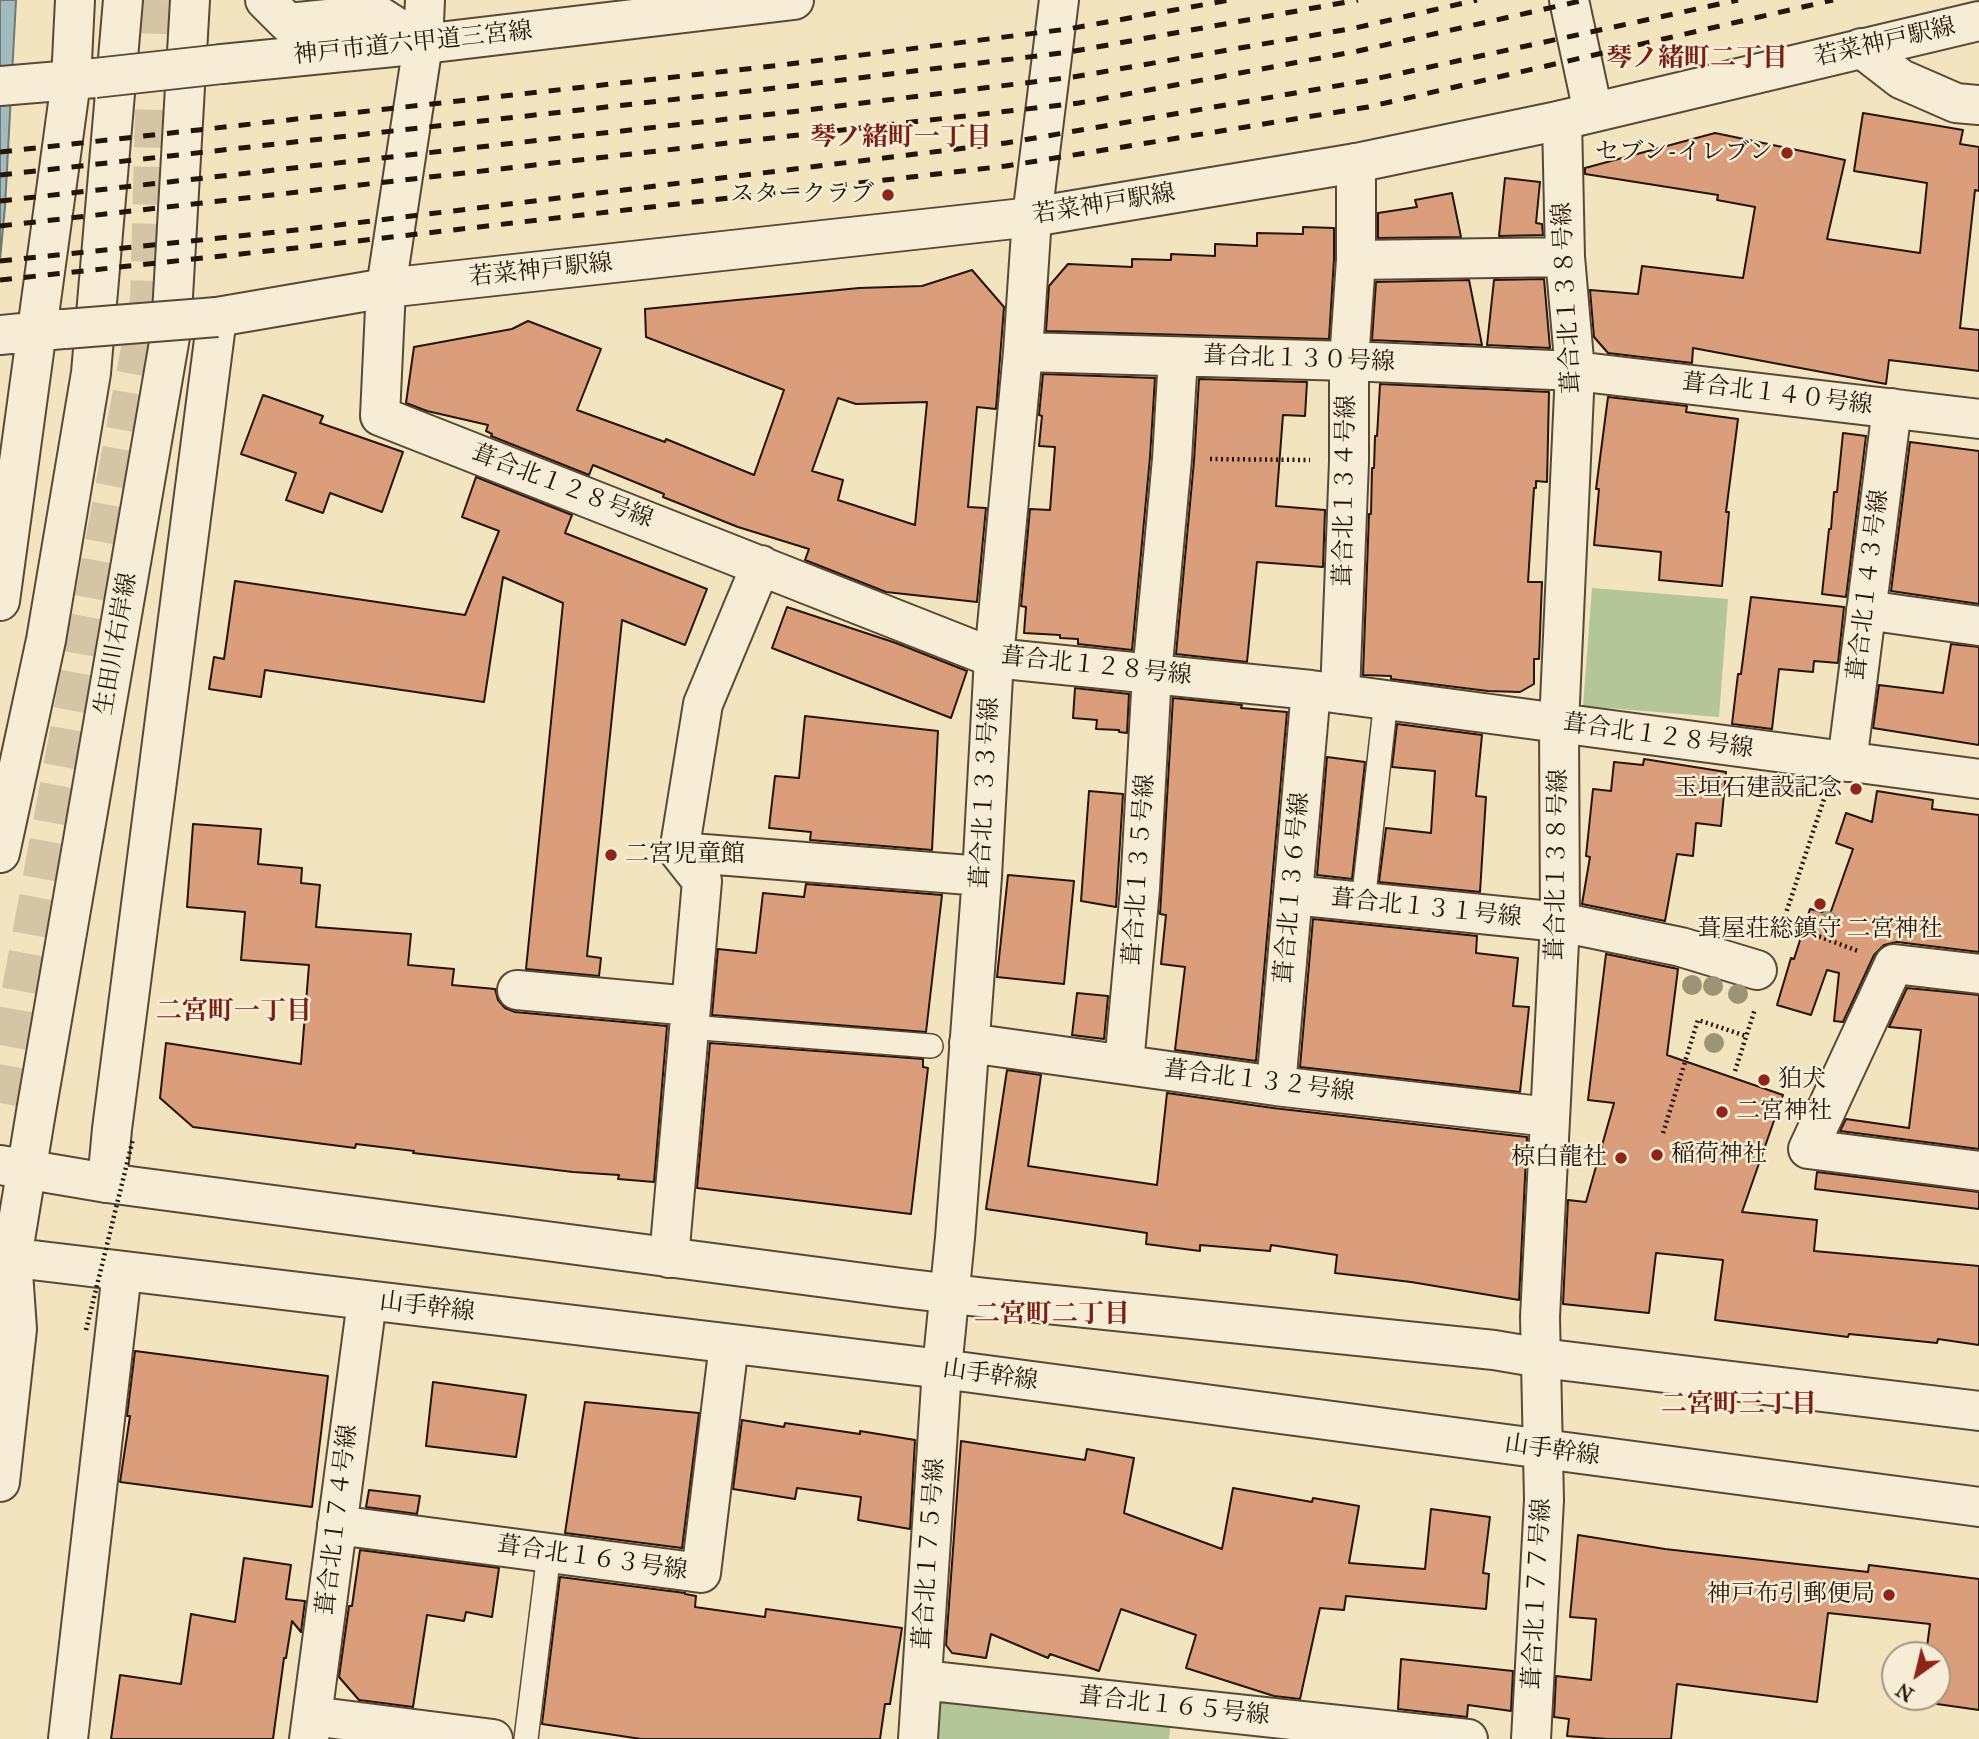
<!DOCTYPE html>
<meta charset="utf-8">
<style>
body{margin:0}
#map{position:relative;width:1979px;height:1739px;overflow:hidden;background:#f3e4c0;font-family:"IM FELL Great Primer",serif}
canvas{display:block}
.north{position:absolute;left:1881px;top:1641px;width:70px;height:70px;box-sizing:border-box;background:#f7edd6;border:2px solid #a39784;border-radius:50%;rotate:214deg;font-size:19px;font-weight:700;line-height:28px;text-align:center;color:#241508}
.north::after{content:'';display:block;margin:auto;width:24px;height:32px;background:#8f2418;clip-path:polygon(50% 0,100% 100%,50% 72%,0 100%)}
</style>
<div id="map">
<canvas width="1979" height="1739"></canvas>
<div class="north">N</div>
</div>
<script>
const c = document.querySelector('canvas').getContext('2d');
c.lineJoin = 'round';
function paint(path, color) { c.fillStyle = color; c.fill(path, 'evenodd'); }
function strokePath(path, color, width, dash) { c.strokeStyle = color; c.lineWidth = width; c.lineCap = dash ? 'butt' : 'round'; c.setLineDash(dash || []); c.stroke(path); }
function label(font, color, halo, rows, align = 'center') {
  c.font = font + ' "IM FELL Great Primer","Noto Serif JP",serif'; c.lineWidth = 5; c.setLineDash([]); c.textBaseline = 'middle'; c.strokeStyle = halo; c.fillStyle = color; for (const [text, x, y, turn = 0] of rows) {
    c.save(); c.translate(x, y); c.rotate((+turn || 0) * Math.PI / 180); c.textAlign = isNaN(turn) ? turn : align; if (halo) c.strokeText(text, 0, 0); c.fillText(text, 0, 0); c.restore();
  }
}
const green = new Path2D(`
 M1592,588L1728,599L1719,717L1583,706Z
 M939,1701L1171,1721L1169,1739H928Z`);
const water = new Path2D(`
 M0,0H16L5,207L0,260Z`);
const building = new Path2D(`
 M1863,113L1963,130L1960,144L1979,147V191L1975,190L1960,328L1979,330V371L1889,360L1886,384L1693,348L1692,363L1608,353L1594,337L1590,290L1638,294L1642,266L1743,278L1755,207L1717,200L1718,195L1585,174V168L1715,133L1845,160L1827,239L1920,253L1927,183L1854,171Z
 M1505,178L1540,182L1536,223L1542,224L1543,235L1499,236Z
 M1452,193L1461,237L1378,238V213L1417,207L1415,200Z
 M1303,227L1334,228V259L1329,339L1046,331L1049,286L1068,264L1132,267V259L1171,260V254L1215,256V244L1257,246V233L1303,234Z
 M972,270L1004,307L996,409L977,407L968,507L986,508L977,602L886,592L805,560L809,549L738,527L663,497L664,494L593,465L589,475L491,436L492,434L486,431L488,425L427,411L406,403L414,347L512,329L528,321L601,349L577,410L665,442L666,439L754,475L784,390L646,337L645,309L859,288L922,286ZM838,398L856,404L927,402L915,525L838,500L843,480L812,471Z
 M1544,279L1550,348L1487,345L1494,280Z
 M1469,280L1482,345L1372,340L1376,282Z
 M1043,374L1155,378L1150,457L1132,650L1078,644V639L1060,638V635L1024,633L1026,607L1021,606L1030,509L1050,510L1055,447L1039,446L1042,416L1039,415Z
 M1199,379L1307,382L1305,416L1283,415L1276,506L1325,510L1323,567L1257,562L1247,662L1176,654L1194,461Z
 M1380,384L1549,392L1547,482L1536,481V488H1534L1528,582H1542L1539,659H1534V684L1520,692L1488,691L1391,679V676L1363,675L1369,514H1371L1372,468H1374L1375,436H1377Z
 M263,395L323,416L320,423L403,452L382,512L330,493L323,513L286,500L296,473L241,454Z
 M1608,397L1687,406L1686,412L1738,419L1726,512H1729L1722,586L1659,580L1661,552L1594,545L1599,489H1596Z
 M1843,433L1866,436L1846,597L1822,594L1829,529H1831L1834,492H1837Z
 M1910,442L1979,451V604L1891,591Z
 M476,477L572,515L565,533L707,589L685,645L622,620L587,956L601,958L599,976L526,969L563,603L503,577L484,702L265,670L261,697L209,689L214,657L224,659L235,581L465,615L499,531L462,517Z
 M1751,597L1844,607L1838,663L1814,661L1813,672L1779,669L1772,729L1732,724L1738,674H1741Z
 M787,607L896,643L967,671L951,718L772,648Z
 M1951,644L1979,647V745L1873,728L1879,685L1943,693Z
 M1075,688L1129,694L1127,733L1119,732V730L1096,729L1097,720L1073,718Z
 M1173,698L1242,705L1241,708L1287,712L1256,1061L1175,1050L1185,967L1161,964L1166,915L1160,914Z
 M805,716L938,731L932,850L810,840L811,832L769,828L775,776L799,778Z
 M1397,724L1482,735L1476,796L1486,797L1480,892L1379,882L1386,828L1431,833L1435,771L1392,767Z
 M1327,757L1365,762L1352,879L1317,875Z
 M1644,759L1726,772L1721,826L1696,823L1693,856L1677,854L1665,921L1582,904L1590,857L1586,856L1593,789L1611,791L1614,762L1643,765Z
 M1089,791L1123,794L1116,907L1081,901Z
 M1877,791L1933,800L1932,809L1979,815V952L1897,942L1884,945L1874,955L1843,1022L1834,1021L1839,973L1827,970L1811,1015L1777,1005L1791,958L1794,959L1810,909L1830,914L1853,849L1836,843L1846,813L1872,822Z
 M193,824L261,829L258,864L302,868L301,883L320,885L316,927L411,934L408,965L454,969L452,985L495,989L498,1000L505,1008L515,1012L667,1026L654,1182L618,1179L619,1175L573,1172L413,1153L414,1151L356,1144L355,1148L193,1127L160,1098L166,1043L301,1064L309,965L241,960L245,912L187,907Z
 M1008,875L1074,881L1064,984L997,977Z
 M806,884L942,895L926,1032L712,1015L718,949L756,953L763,893L804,897Z
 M1313,919L1477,936L1476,953L1518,958L1513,1006L1529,1007L1520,1092L1300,1067Z
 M1606,954L1678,969L1667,1055L1783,1095L1742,1212L1817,1220L1814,1251L1979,1266V1345L1938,1339L1937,1343L1849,1334L1848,1337L1715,1320L1723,1260L1656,1253L1649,1313L1563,1304L1568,1200L1586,1202L1614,1103L1588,1100Z
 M1907,988L1979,995V1149L1840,1131L1846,1119L1909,1128L1921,1030L1889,1027Z
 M1077,993L1108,996L1104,1039L1072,1035Z
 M710,1043L923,1059V1067L928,1068L911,1214L697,1188Z
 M1007,1070L1041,1075L1028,1166L1157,1185L1167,1093L1273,1108L1527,1137L1519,1300L1411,1282L1335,1273L1337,1255L1271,1245L1270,1251L1200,1245V1251L1146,1244L1147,1233L986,1209Z
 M1817,1172L1979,1192V1209L1815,1189Z
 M135,1351L328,1376L312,1507L120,1482L130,1416H127Z
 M433,1382L526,1395L516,1457L426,1446Z
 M585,1402L699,1413L682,1548L565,1533Z
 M742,1420L784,1427L785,1423L860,1434V1431L915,1440L910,1529L858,1520L861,1497L797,1488L795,1499L733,1489Z
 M961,1441L1085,1460L1087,1449L1134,1458L1124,1513L1222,1549L1233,1488L1312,1502L1313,1498L1359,1506L1349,1563L1425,1569L1431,1509L1490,1517L1483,1573L1489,1574L1486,1609L1346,1596L1344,1610L1320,1608L1300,1699L1274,1696L1186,1668L1196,1635L1121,1609L1099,1671L1050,1654L1048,1658L991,1634L986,1658L952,1653L946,1645Z
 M369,1490L420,1496L417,1514L366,1507Z
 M1578,1535L1665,1549L1868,1572L1869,1565L1979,1579V1710L1937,1704V1655H1926L1930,1624L1828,1613L1817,1702L1677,1684L1671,1739H1608L1567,1736L1569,1719L1554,1717L1556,1676L1591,1680L1596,1619L1570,1617Z
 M360,1550L499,1568L492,1617L466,1612L464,1621L427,1615L413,1707L359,1700L339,1677L349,1606H352Z
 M244,1558L291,1565L286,1599L305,1601L301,1632L292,1621L286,1658H284L273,1739H111L120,1675L181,1684L191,1614L235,1622Z
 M560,1577L685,1593V1594L696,1596L695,1607L765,1617L766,1609L902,1628L890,1704H885L880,1739H641L542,1724Z
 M1401,1659L1513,1671L1511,1711L1468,1705L1467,1717L1398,1709Z`);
const tertiaryTunnel = new Path2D(`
 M0,1103L149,300L157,0`);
const path = new Path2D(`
 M1210,459L1310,460
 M1783,923L1858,951
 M1778,937L1824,799
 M1735,1071L1755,1009
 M1663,1133L1698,1020L1746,1036`);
const service = new Path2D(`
 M1363,902L1386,700
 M689,1027L931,1046
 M526,1739L549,1553`);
const minor = new Path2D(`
 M265,0L288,23L376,14L423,44
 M425,0L423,44L386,288L380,416L994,658L1311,690L1979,779
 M1569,0L1593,112
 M1861,48L1901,79L1956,103L1979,105
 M1356,260L1565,257
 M1023,352L1349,361L1575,371L1979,419
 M1866,610L1979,626
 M1340,694L1349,461V361L1356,260V163
 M1847,762L1892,408
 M679,852L982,876
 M1293,895L1560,922L1681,947L1757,970
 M1979,974L1894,964L1808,1149L1979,1171
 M517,990L691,1006
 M969,1043L1276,1086L1549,1117
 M1124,1064L1140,889L1152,674L1172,459L1178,357
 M1276,1086L1311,690
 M107,1183L112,1129L217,317
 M669,1258L702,881L679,852L703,704L761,565
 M337,1525L701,1573L729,1344
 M922,1680L1468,1739
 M312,1716L493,1739
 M68,1739L122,1272
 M309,1739L367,1301
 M918,1739L942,1369L955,1238L982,876L994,658L1023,352L1032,217L1059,0
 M1531,1739L1544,1500L1540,1317L1560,922L1559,724L1575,371L1565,257L1562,120`);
const tertiary = new Path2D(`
 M222,64L423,44L794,0
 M0,86L95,78
 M217,317L386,288L1032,217L1356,163L1562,120L1979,21
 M0,335L63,329
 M0,601L71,81L75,0
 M0,853L46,640L91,373L123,0
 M0,1165L107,1183L902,1288L987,1298L1494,1350L1541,1358L1979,1411
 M0,1256L942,1369L1979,1507
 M1,1280L12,1258L36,1112L171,331L190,0
 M0,1482L17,1329L12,1258`);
const rail = new Path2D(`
 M0,152L782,65L1068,29L1230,0
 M0,175L785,87L1069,52L1358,0
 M0,201L790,112L1073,77L1355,28L1477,0
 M0,226L1079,103L1358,51L1585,0
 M0,261L306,229L1006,143L1365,81L1738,0
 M0,280L314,246L1006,166L1368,107L1833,0`);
const pathBridge = new Path2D(`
 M86,1330L133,1139`);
const tertiaryBridge = new Path2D(`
 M95,78L222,64
 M65,329L217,317`);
const trees = [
 [1791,784],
 [1828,921],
 [1692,985],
 [1713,986],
 [1738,994],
 [1714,1043]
];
const markers = [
 [1787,153,7,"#8f2418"],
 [888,195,7,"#8f2418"],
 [1856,789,7,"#8f2418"],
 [611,855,7,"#8f2418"],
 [1820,904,7,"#8f2418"],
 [1764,1080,7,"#8f2418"],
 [1722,1112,7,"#8f2418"],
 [1657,1155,7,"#8f2418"],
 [1621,1158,7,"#8f2418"],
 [1889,1595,7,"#8f2418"]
];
const streetNames = [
 ["若菜神戸駅線",1885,43,-13],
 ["神戸市道六甲道三宮線",413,44,-6],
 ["若菜神戸駅線",1104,205,-9],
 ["若菜神戸駅線",541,271,-6],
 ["葺合北１３８号線",1568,298,-93],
 ["葺合北１３０号線",1299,360,2],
 ["葺合北１４０号線",1777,395,7],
 ["葺合北１２８号線",562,487,21],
 ["葺合北１３４号線",1346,491,-89],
 ["葺合北１４３号線",1869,585,-83],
 ["生田川右岸線",117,644,-80],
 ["葺合北１２８号線",1096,667,6],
 ["葺合北１２８号線",1658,737,8],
 ["葺合北１３３号線",986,793,-87],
 ["葺合北１３８号線",1558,865,-89],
 ["葺合北１３５号線",1140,870,-86],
 ["葺合北１３６号線",1293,888,-85],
 ["葺合北１３１号線",1426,909,6],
 ["葺合北１３２号線",1259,1082,7],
 ["山手幹線",427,1308,7],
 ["山手幹線",990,1376,8],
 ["山手幹線",1552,1451,8],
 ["葺合北１７４号線",338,1520,-83],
 ["葺合北１７５号線",930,1554,-86],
 ["葺合北１６３号線",592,1559,8],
 ["葺合北１７７号線",1538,1594,-87],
 ["葺合北１６５号線",1174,1707,6]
];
const poiNames = [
 ["セブン-イレブン",1773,153],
 ["スタークラブ",874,195],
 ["玉垣石建設記念",1842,789],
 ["二宮児童館",625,855,"left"],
 ["葺屋荘総鎮守 二宮神社",1820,930,"center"],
 ["狛犬",1778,1080,"left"],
 ["二宮神社",1736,1112,"left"],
 ["稲荷神社",1671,1155,"left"],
 ["椋白龍社",1607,1158],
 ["神戸布引郵便局",1875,1595]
];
const neighbourhoodNames = [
 ["琴ノ緒町二丁目",1697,60],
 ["琴ノ緒町一丁目",901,139],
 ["二宮町一丁目",234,1013],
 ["二宮町二丁目",1052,1316],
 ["二宮町三丁目",1739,1406]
];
paint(green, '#b4c597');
paint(water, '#a2bbbe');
strokePath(water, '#707975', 2);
paint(building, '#db9e7d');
strokePath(building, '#241508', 2);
strokePath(tertiaryTunnel, '#d4c5a4', 38, [38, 19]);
strokePath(service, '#584936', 26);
strokePath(minor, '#584936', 42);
strokePath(tertiary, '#584936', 42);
strokePath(path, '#241508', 4.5, [2, 3.5]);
strokePath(service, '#f7edd6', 23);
strokePath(minor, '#f7edd6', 38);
strokePath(tertiary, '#f7edd6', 38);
strokePath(rail, '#241508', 5, [12, 12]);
strokePath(tertiaryBridge, '#584936', 42, []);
strokePath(pathBridge, '#241508', 4.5, [2, 3.5]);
strokePath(tertiaryBridge, '#f7edd6', 38);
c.fillStyle = '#9d9476';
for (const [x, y] of trees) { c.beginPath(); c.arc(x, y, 10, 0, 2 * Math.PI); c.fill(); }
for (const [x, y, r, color] of markers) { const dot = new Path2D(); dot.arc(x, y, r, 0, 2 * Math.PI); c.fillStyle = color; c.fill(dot); strokePath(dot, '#f7edd6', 2.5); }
label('24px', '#241508', '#f7edd6', streetNames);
label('24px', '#241508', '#f7edd6', poiNames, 'right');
label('bold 26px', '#7a1f14', '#f7edd6', neighbourhoodNames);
</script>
